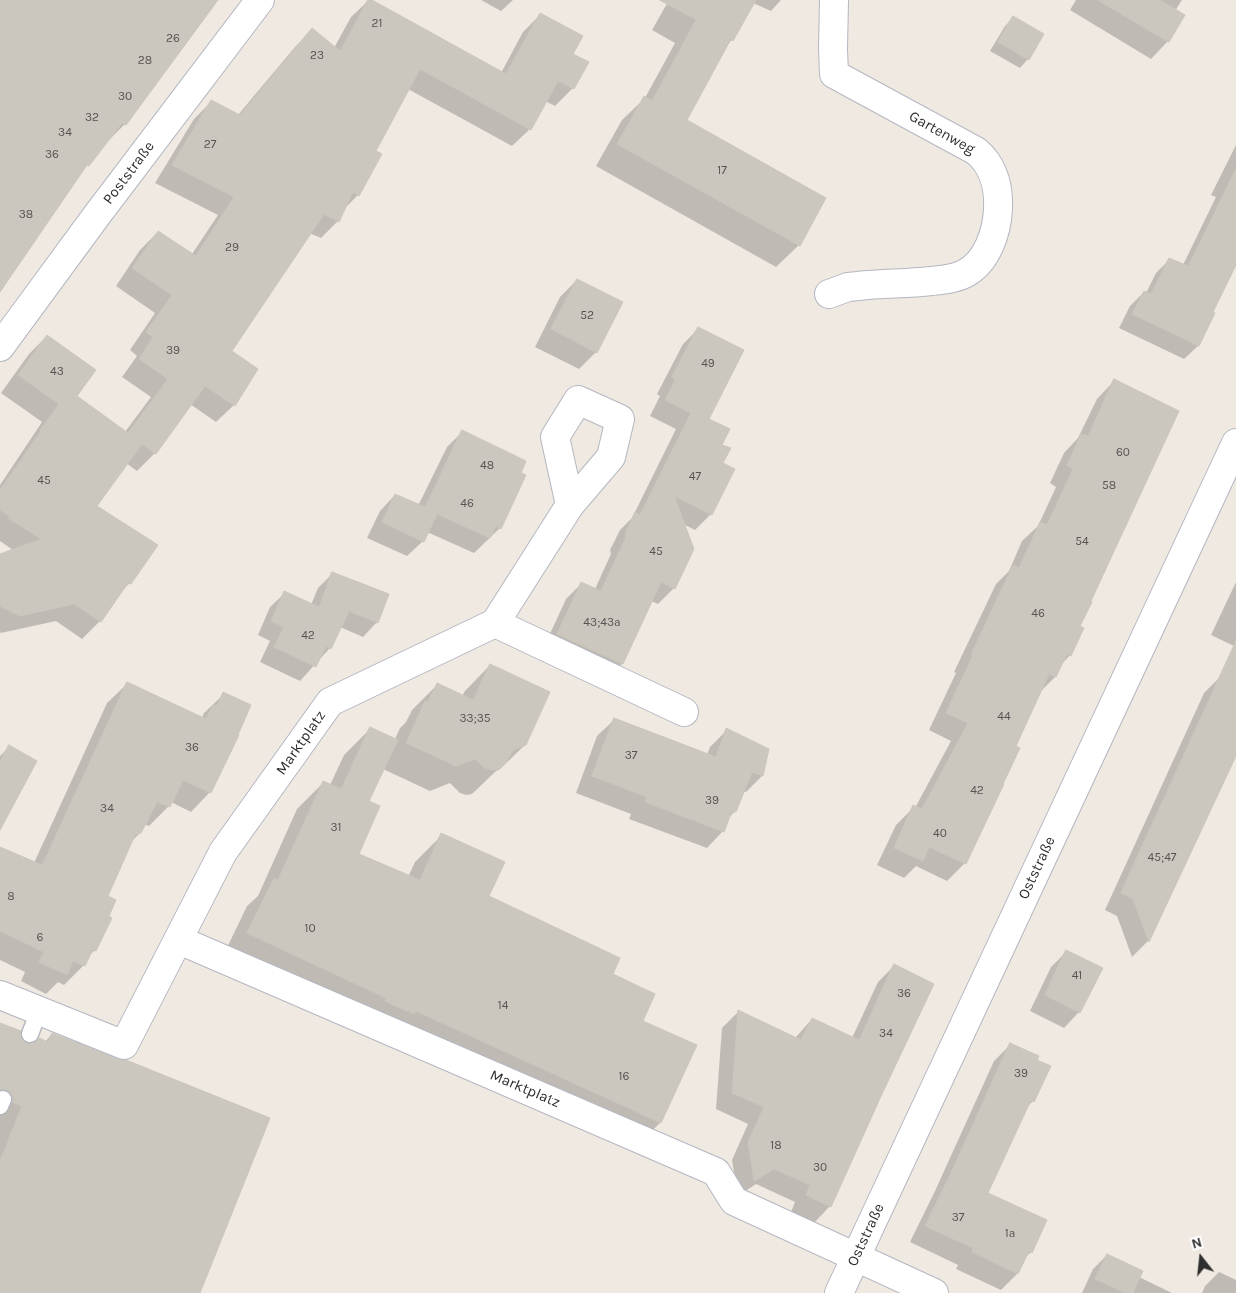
<!DOCTYPE html>
<meta charset="utf-8">
<style>
body{margin:0}
#map{position:relative;width:1236px;height:1293px;overflow:hidden;background:#efe9e1;font-family:Karla,sans-serif}
canvas{display:block}
.north{position:absolute;left:1176px;top:1233px;width:50px;height:50px;-webkit-text-stroke:4px #fff;paint-order:stroke;rotate:344deg;font-size:14px;font-weight:700;line-height:20px;text-align:center;color:#2e2e2e}
.north::after{content:'';display:block;margin:auto;width:18px;height:22px;background:#2e2e2e;clip-path:polygon(50% 0,100% 100%,50% 72%,0 100%)}
</style>
<div id="map">
<canvas width="1236" height="1293"></canvas>
<div class="north">N</div>
</div>
<script>
const c = document.querySelector('canvas').getContext('2d');
c.lineJoin = 'round';
function paint(path, color) { c.fillStyle = color; c.fill(path, 'evenodd'); }
function strokePath(path, color, width, dash) { c.strokeStyle = color; c.lineWidth = width; c.lineCap = dash ? 'butt' : 'round'; c.setLineDash(dash || []); c.stroke(path); }
function label(font, color, halo, rows, align = 'center') {
  c.font = font + ' Karla,sans-serif'; c.lineWidth = 4; c.setLineDash([]); c.textBaseline = 'middle'; c.strokeStyle = halo; c.fillStyle = color; for (const [text, x, y, turn = 0] of rows) {
    c.save(); c.translate(x, y); c.rotate((+turn || 0) * Math.PI / 180); c.textAlign = isNaN(turn) ? turn : align; if (halo) c.strokeText(text, 0, 0); c.fillText(text, 0, 0); c.restore();
  }
}
const shadow = new Path2D(`
 M0,0H215L213,4L125,124L108,141L80,173L0,290Z
 M369,0L501,73L523,32L541,14L571,54L587,63L572,89L555,106L545,101L530,129L512,146L408,89L374,151L358,195L344,209L338,221L321,238L309,233L230,352L234,405L216,422L190,404L155,453L137,471L126,463L95,506L130,583L119,593L100,621L82,639L56,621L1,633L0,632V555L13,550L0,541V485L42,422L1,393L29,354L47,336L75,396L125,432L151,397L122,377L137,356L130,350L155,313L116,286L140,250L158,232L192,254L218,215L155,183L194,119L211,102L238,115L295,47L312,30L334,48L351,17Z
 M481,0H513L501,11Z
 M669,0H781L771,11L753,3L732,40L724,48L685,121L799,245L776,267L596,166L622,120L645,98L675,43L652,30Z
 M1076,0H1182L1175,11L1183,16L1168,41L1151,59L1070,10Z
 M1013,18L1042,35L1028,59L1020,68L990,51L1005,26Z
 M1236,145V262L1211,313L1214,314L1198,346L1184,359L1119,328L1130,306L1144,292L1146,293L1156,273L1170,259L1183,265L1216,197L1211,195Z
 M577,280L596,352L579,369L535,347L560,297Z
 M698,329L708,420L721,445V464L711,514L695,530L683,524L674,588L658,604L651,601L622,664L606,679L543,649L566,599L582,583L595,589L611,554L610,550L620,530L632,518L676,429L650,416L660,396L657,394L683,344Z
 M1114,381L1079,626L1070,655L1061,665L1055,677L1040,692L1015,747L965,863L947,881L916,866L904,878L877,865L896,825L914,807L915,808L951,741L929,730L956,673L954,672L996,584L1009,571L1022,541L1038,526L1056,487L1050,483L1064,453L1078,438L1097,399Z
 M462,432L500,528L474,553L427,532L423,541L407,556L367,538L380,511L395,495L418,506L447,447Z
 M332,574L377,622L363,637L340,627L330,648L300,681L260,662L270,641L258,635L270,607L285,593L311,605L318,588Z
 M1236,582V647L1211,635Z
 M490,665L525,745L499,770L496,771L472,794L466,795L460,793L450,783L430,791L383,769L368,802L357,854L408,877L415,862L442,835L488,897L641,1021L695,1045L660,1123L633,1149L221,960L247,906L258,896L297,809L324,782L330,785L344,755L371,728L395,739L400,728L406,722L412,710L437,685L462,696L465,691Z
 M1221,676L1236,683V752L1148,941L1132,957L1117,916L1105,910L1204,693Z
 M127,684L202,718L204,713L224,694L210,792L191,812L171,802L168,807L149,826L144,824L140,833L130,843L106,896L107,917L111,919L95,950L87,958L84,965L64,985L58,982L46,994L21,981L25,972L0,960V849L34,863L107,703Z
 M614,720L707,755L710,747L727,730L762,776L746,792L743,791L735,811L728,819L723,831L707,848L629,819L631,814L576,793L597,736Z
 M9,747L0,827V756Z
 M1066,952L1079,1012L1064,1028L1030,1011L1051,967Z
 M894,966L830,1206L814,1223L791,1212L795,1202L756,1184L738,1196L732,1160L748,1124L716,1109L722,1028L738,1012L795,1038L812,1019L852,1038L878,982Z
 M0,1024L26,1045H32L45,1042L52,1034L198,1293H0Z
 M1011,1044L1033,1101L1027,1107L987,1193L1031,1252L1025,1258L1017,1274L1001,1290L956,1269L958,1265L910,1242L935,1191L994,1061Z
 M1107,1255L1139,1277L1172,1293H1082L1093,1269Z
 M1219,1272L1236,1280V1293H1202L1205,1286Z`);
const building = new Path2D(`
 M0,0H218L126,125L122,123L89,166L87,165L0,292Z
 M368,0H372L506,74L540,13L583,36L573,54L589,62L574,89L558,81L531,130L420,69L376,151L382,154L359,196L353,192L339,222L324,214L232,351L258,369L235,406L205,386L156,454L142,444L97,506L158,545L131,584L128,583L101,622L74,604L20,616L0,606V554L41,539L8,518L9,516L0,510V490L41,431L40,430L59,404L18,375L47,335L96,370L77,396L128,433L168,379L139,359L153,337L146,332L172,295L132,268L158,231L196,256L234,197L172,165L211,100L240,115L312,28L340,51Z
 M660,0H756L733,41L731,39L687,120L826,198L800,246L617,144L644,96L652,101L696,20Z
 M1098,0H1160L1185,15L1169,42Z
 M1013,16L1044,34L1029,60L998,42Z
 M1236,169V265L1213,312L1215,313L1199,346L1132,314L1144,291L1151,294L1169,258L1188,266Z
 M577,279L623,302L597,353L551,329Z
 M698,327L744,350L709,419L730,429L722,445L731,448L723,463L735,469L712,515L674,496L694,549L675,589L661,582L623,664L557,634L581,582L601,591L626,537L625,534L635,512L640,515L691,413L665,400L675,380L672,377Z
 M1114,379L1179,411L1091,601L1092,602L1080,626L1084,628L1071,656L1067,654L1056,677L1049,674L1016,746L1020,748L1003,784H1004L966,864L929,847L923,861L894,848L913,805L922,809L968,723L946,713L973,655H971L1013,565L1019,568L1040,522L1047,525L1073,469L1067,465L1081,434L1088,436Z
 M462,430L526,461L521,473L526,475L501,529L496,526L490,538L437,514L424,542L382,522L395,494L425,507Z
 M332,572L389,594L378,623L349,611L331,649L326,646L316,667L274,647L284,627L271,621L284,591L319,607Z
 M1236,641V756L1149,942L1133,899L1121,893Z
 M490,664L550,692L526,745L513,750L505,764L499,769L492,770L485,768L475,759L456,766L406,743L425,701L428,702L437,683L473,700Z
 M127,682L206,719L213,705L217,706L223,692L251,705L238,735H239L211,793L183,780L170,807L157,802L141,833L135,835L108,896L116,900L109,916L112,918L96,951L93,949L85,966L73,961L67,975L39,962L44,952L0,931V847L42,865Z
 M614,718L716,757L726,728L769,749L763,776L752,772L736,812L732,811L724,832L645,802L647,797L592,776Z
 M370,727L398,740L369,801L380,806L359,854L420,880L441,833L505,862L489,896L620,958L613,974L655,994L643,1021L697,1045L661,1123L416,1011L414,1014L385,1001L386,998L247,933L274,878L278,880L323,781L341,789Z
 M9,745L37,761L0,830V762Z
 M1066,950L1103,968L1080,1013L1045,995Z
 M894,964L934,984L882,1094L831,1207L806,1195L810,1185L774,1169L754,1181L748,1142L764,1107L732,1093L738,1010L801,1040L812,1018L859,1040Z
 M0,1023L21,1031L20,1035L22,1040L27,1043L32,1044L37,1041L39,1038L48,1042L52,1033L118,1059L126,1060L270,1118L200,1293H0V1161L22,1106L12,1102L13,1097L11,1093L7,1090H0Z
 M1010,1043L1039,1056L1037,1060L1051,1066L1034,1102L1031,1100L988,1193L1047,1220L1032,1253L1029,1251L1018,1274L972,1252L973,1248L925,1226L951,1173Z
 M1107,1254L1143,1271L1133,1293H1125L1095,1279Z`);
const lane = new Path2D(`
 M30,1034L39,1011
 M0,1106L3,1099`);
const street = new Path2D(`
 M829,294L848,287L858,286C882,283 906,284 931,281C942,280 954,279 964,274C987,263 997,232 998,209C999,186 994,166 976,151L834,74L833,49L834,0
 M495,623L684,712
 M179,940L716,1172L734,1201L934,1293
 M0,995L124,1045L223,852L330,702L495,623L570,505L611,457L620,419L578,400L555,437L570,505
 M839,1293L1236,443`);
const secondary = new Path2D(`
 M0,347L97,215L260,0`);
const numberNames = [
 ["21",377,24],
 ["26",173,39],
 ["23",317,56],
 ["28",145,61],
 ["30",125,97],
 ["32",92,118],
 ["34",65,133],
 ["27",210,145],
 ["36",52,155],
 ["17",722,171],
 ["38",26,215],
 ["29",232,248],
 ["52",587,316],
 ["39",173,351],
 ["49",708,364],
 ["43",57,372],
 ["60",1123,453],
 ["48",487,466],
 ["47",695,477],
 ["45",44,481],
 ["58",1109,486],
 ["46",467,504],
 ["54",1082,542],
 ["45",656,552],
 ["46",1038,614],
 ["43;43a",602,623],
 ["42",308,636],
 ["44",1004,717],
 ["33;35",475,719],
 ["36",192,748],
 ["37",631,756],
 ["42",977,791],
 ["39",712,801],
 ["34",107,809],
 ["31",336,828],
 ["40",940,834],
 ["45;47",1162,858],
 ["8",11,897],
 ["10",310,929],
 ["6",40,938],
 ["41",1077,976],
 ["36",904,994],
 ["14",503,1006],
 ["34",886,1034],
 ["39",1021,1074],
 ["16",624,1077],
 ["18",776,1146],
 ["30",820,1168],
 ["37",958,1218],
 ["1a",1010,1234]
];
const streetNames = [
 ["Gartenweg",942,133,29],
 ["Poststraße",129,173,-53],
 ["Marktplatz",301,743,-55],
 ["Oststraße",1037,868,-65],
 ["Marktplatz",525,1089,23],
 ["Oststraße",866,1235,-65]
];
paint(shadow, '#0003');
paint(building, '#cbc7bf');
strokePath(building, '#cbc5ba', 1);
strokePath(lane, '#b4b7c1', 19);
strokePath(street, '#b4b7c1', 30);
strokePath(secondary, '#b4b7c1', 30);
strokePath(lane, '#fff', 16);
strokePath(street, '#fff', 28);
strokePath(secondary, '#fff', 28);
label('12px', '#555452', null, numberNames);
label('15px', '#2e2e2e', '#fff', streetNames);
</script>
